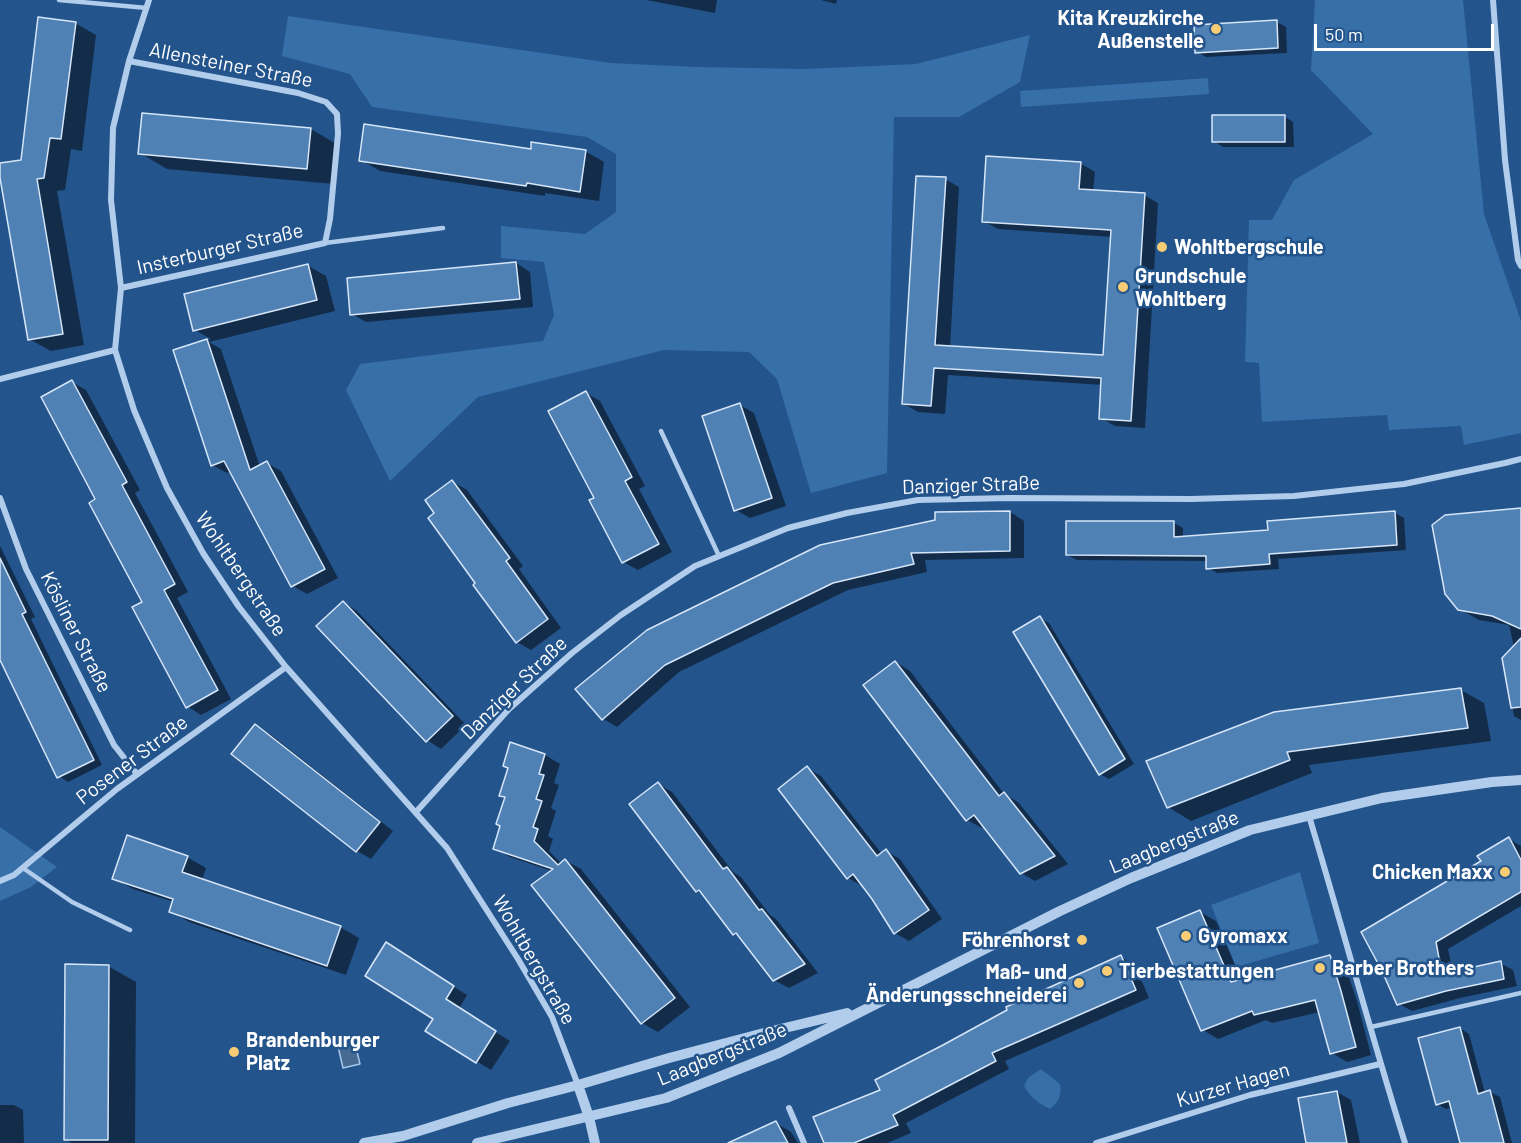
<!DOCTYPE html>
<meta charset="utf-8">
<style>
body{margin:0}
#map{position:relative;width:1521px;height:1143px;overflow:hidden;background:#23548c;font-family:Barlow,sans-serif}
canvas{display:block}
.scale{position:absolute;left:1314px;top:24px;width:180px;height:27px;box-sizing:border-box;border:3px solid #fff;border-top:0;padding-left:8px;font-size:18px;line-height:21px;white-space:nowrap;color:#fff;-webkit-text-stroke:4px #23548c;paint-order:stroke}
</style>
<div id="map">
<canvas width="1521" height="1143"></canvas>
<div class="scale">50 m</div>
</div>
<script>
const c = document.querySelector('canvas').getContext('2d');
c.lineJoin = 'round';
function paint(path, color) { c.fillStyle = color; c.fill(path, 'evenodd'); }
function strokePath(path, color, width, dash) { c.strokeStyle = color; c.lineWidth = width; c.lineCap = dash ? 'butt' : 'round'; c.setLineDash(dash || []); c.stroke(path); }
function label(font, color, halo, rows, align = 'center') {
  c.font = font + ' Barlow,sans-serif'; c.lineWidth = 5; c.setLineDash([]); c.textBaseline = 'middle'; c.strokeStyle = halo; c.fillStyle = color; for (const [text, x, y, turn = 0] of rows) {
    c.save(); c.translate(x, y); c.rotate((+turn || 0) * Math.PI / 180); c.textAlign = isNaN(turn) ? turn : align; if (halo) c.strokeText(text, 0, 0); c.fillText(text, 0, 0); c.restore();
  }
}
const green = new Path2D(`
 M1315,0H1463L1484,214L1521,321V433L1464,445L1461,426L1389,430L1387,415L1262,422L1259,363L1245,362L1249,220H1272L1294,180L1373,134L1311,70Z
 M288,16L611,63L697,67L806,69L916,64L1030,35L1020,82L959,117H894L887,473L811,493L777,379L749,352L664,350L478,397L390,481L346,390L360,364L543,341L554,315L544,262L501,258V226L585,234L616,212V154L587,137L372,107L350,74L282,56Z
 M1208,78L1209,94L1021,107L1020,91Z
 M0,827L57,867L31,887L0,901Z
 M1300,872L1319,943L1236,967L1211,905Z
 M1041,1069L1060,1084C1062,1096 1059,1101 1050,1109C1038,1103 1031,1098 1024,1086L1028,1078Z`);
const water = new Path2D(`
 M354,1039L360,1064L343,1068L337,1042Z`);
const shadow = new Path2D(`
 M646,0H717L715,13Z
 M821,0H837L836,4Z
 M1277,22L1286,27L1287,53L1206,57L1197,52Z
 M75,23L96,35L82,151L71,149L65,190L57,191L84,345L51,351L29,339L0,165L22,161Z
 M1284,116L1293,122L1294,147H1223L1214,141Z
 M311,129L338,145L334,184L167,169L140,153Z
 M532,150L585,151L604,162L599,201L545,193V196L380,171L361,160Z
 M1080,163L1095,172L1093,191L1144,195L1158,203L1145,428L1115,426L1101,418L1103,385L948,375L945,414L918,412L904,404L945,179L959,187L950,348L1104,357L1112,237L998,229L983,221Z
 M516,263L530,272L533,307L366,322L352,314Z
 M307,265L326,276L335,311L209,342L221,349L260,467L267,463L281,471L338,578L307,594L293,586L231,471L227,473L212,465L175,351L211,339L195,330Z
 M72,382L86,390L140,490L135,493L188,592L177,598L231,699L201,715L187,706L144,602Z
 M586,393L600,401L645,486L639,489L672,552L638,570L623,562L596,498Z
 M740,405L754,413L786,506L750,518L736,510Z
 M453,482L467,490L523,566L519,569L561,628L531,650L517,642L478,583L436,513Z
 M1521,510V720L1514,716L1504,659L1514,647L1509,625L1479,620L1459,609Z
 M1010,512L1024,521V558L925,560L927,572L848,590L679,672L617,727L602,718L577,690L936,522Z
 M1395,513L1404,518L1406,550L1278,559L1279,569L1217,573L1208,568L1207,561L1077,560L1067,555L1174,523L1183,528V538L1269,532Z
 M0,546L35,617L31,619L102,765L68,782L59,776L0,657Z
 M343,602L357,611L466,725L441,749L427,740Z
 M1040,618L1049,623L1134,764L1109,779L1100,774Z
 M896,662L910,671L1005,795L1018,802L1068,864L1035,881L1021,873L984,826L982,828L967,820Z
 M1461,690L1484,703L1491,741L1309,765L1312,773L1191,821L1168,807L1148,762Z
 M256,726L270,734L393,831L371,859L357,851Z
 M511,744L545,755L560,764L554,783L559,785L551,808L556,811L548,836L553,839L549,851L562,864L566,861L581,869L690,1007L658,1032L642,1023L534,885L552,871L510,857L495,848L502,826L506,798L501,795L510,768Z
 M807,768L821,776L882,854L886,851L900,859L942,919L909,941L895,933L864,887L848,878Z
 M658,784L672,792L733,872L741,877L770,915L776,919L818,973L789,988L774,980L742,938L734,934L706,896L697,891L632,804Z
 M1509,839L1521,846V906L1448,949L1453,973L1500,963L1513,970L1517,986L1460,998L1412,1011L1399,1004L1483,862Z
 M187,857L206,868L202,880L340,927L359,938L346,975L189,922L171,911L174,902L133,889L114,878Z
 M1200,912L1216,921L1242,981L1329,957L1345,966L1357,1001L1371,1055L1347,1062L1332,1053L1320,1012L1272,1023L1266,1020L1218,1039L1203,1030Z
 M400,953L467,995L459,1009L510,1041L491,1070L427,1031L435,1018Z
 M1121,957L1135,965L1149,998L1005,1061L1009,1069L906,1123L911,1133L887,1143H826L883,1091Z
 M108,966L136,982L135,1143H72L65,1139Z
 M1460,1028L1469,1034L1485,1093L1490,1092L1500,1097L1512,1143H1462L1452,1108L1446,1109L1437,1104Z
 M1337,1092L1351,1100L1360,1143H1308Z
 M0,1105H14L23,1110L24,1143H0Z
 M776,1123L791,1132L798,1143H731Z`);
const building = new Path2D(`
 M38,17L76,22L61,139L50,138L44,178L37,179L63,334L28,340L0,178V163L21,160Z
 M1277,20L1278,48L1195,53L1194,25Z
 M142,113L311,128L307,169L138,154Z
 M1212,115H1285V142H1212Z
 M364,124L531,149V142L586,150L580,192L527,183L526,186L359,161Z
 M986,156L1081,162L1079,189L1145,193L1131,421L1099,419L1101,378L934,368L931,406L902,404L916,176L946,177L935,345L1103,355L1111,230L982,222Z
 M516,262L520,299L350,315L347,278Z
 M308,264L317,300L193,331L184,294Z
 M207,339L250,470L267,461L325,569L291,587L224,461L211,466L173,350Z
 M72,380L127,482L122,485L175,584L164,590L218,690L186,708L132,607L142,602L89,503L95,499L41,397Z
 M586,391L632,477L625,481L659,544L622,563L589,500L594,498L548,411Z
 M740,403L772,498L734,511L702,416Z
 M452,480L510,558L506,561L548,619L516,643L473,585L475,583L428,518L434,513L425,500Z
 M1521,508V629L1492,616L1458,610L1445,594L1432,525L1445,515Z
 M1010,511V551L911,553L914,564L833,583L665,665L602,720L575,689L647,630L820,545L935,520V512Z
 M1395,511L1397,545L1269,554L1270,564L1206,569V556L1066,555V521H1174V537L1268,530L1267,521Z
 M0,558L26,612L22,614L94,760L57,778L0,660Z
 M343,601L453,716L426,742L316,626Z
 M1040,616L1125,759L1099,775L1013,632Z
 M1521,638V707L1511,708L1502,658Z
 M895,661L999,796L1004,792L1055,856L1020,874L974,815L966,821L863,685Z
 M1461,688L1468,728L1287,752L1290,760L1167,808L1146,761L1274,712Z
 M255,724L380,822L356,852L231,754Z
 M510,742L545,754L539,774L544,775L536,799L542,801L533,827L538,829L534,841L558,865L565,859L675,998L641,1024L531,885L553,869L493,849L500,826L496,824L505,797L499,796L508,768L503,766Z
 M807,766L877,856L886,849L929,910L894,934L872,899L853,874L847,879L778,789Z
 M658,782L723,869L727,867L759,910L762,909L805,964L773,981L736,933L733,935L699,890L696,892L629,804Z
 M127,835L188,856L182,872L341,926L327,966L169,912L173,899L112,879Z
 M1509,837L1521,860V892L1436,942L1442,974L1501,961L1504,979L1446,991L1397,1005L1382,971L1361,932L1481,861L1477,856Z
 M1200,910L1231,982L1330,955L1341,991L1356,1047L1330,1054L1315,1000L1254,1015L1252,1011L1201,1031L1157,928Z
 M386,942L454,986L446,999L496,1031L476,1063L425,1031L433,1019L365,976Z
 M1121,955L1136,990L992,1053L996,1061L893,1115L898,1125L854,1143H824L813,1117L880,1090L875,1080L943,1045L1007,1010L1006,1007Z
 M65,964L109,965L108,1140H64Z
 M1460,1027L1478,1094L1490,1090L1504,1143H1460L1449,1101L1436,1105L1418,1038Z
 M1337,1091L1347,1143H1306L1298,1098Z
 M776,1121L788,1143H728Z`);
const service = new Path2D(`
 M59,0L147,8
 M325,243L443,228
 M661,431L719,556
 M23,868L72,902L130,930
 M1371,1027L1521,993`);
const minor = new Path2D(`
 M149,0L129,61L113,128L111,200L121,288L115,350L134,410L167,488L203,553L239,607L286,667L447,848L518,959L552,1017L578,1085
 M1493,0L1505,160L1518,260L1521,266
 M121,288L325,243L330,219L338,134L337,114L326,102L298,93L129,61
 M0,379L115,350
 M0,498L26,569L114,745L137,774
 M416,812L509,709L572,653L621,615L695,566L788,528L847,513L918,500L1009,498L1191,499L1294,496L1404,484L1505,463L1521,459
 M1309,816C1342,925 1371,1035 1405,1143
 M0,881L14,875L117,789L286,667
 M789,1108L804,1143
 M1096,1143L1250,1095L1380,1064`);
const tertiary = new Path2D(`
 M578,1085L589,1117L595,1143
 M364,1143L403,1136L508,1103L578,1085L669,1058L764,1033L847,1013
 M477,1143L666,1098L779,1053L1060,911L1131,878L1250,830L1382,798L1492,782L1521,780`);
const markers = [
 [1216,29,6,"#f6cc74"],
 [1162,247,6,"#f6cc74"],
 [1123,287,6,"#f6cc74"],
 [1505,872,6,"#f6cc74"],
 [1186,936,6,"#f6cc74"],
 [1082,940,6,"#f6cc74"],
 [1320,968,6,"#f6cc74"],
 [1107,971,6,"#f6cc74"],
 [1079,983,6,"#f6cc74"],
 [234,1052,6,"#f6cc74"]
];
const poiNames = [
 ["Kita Kreuzkirche",1204,18,"right"],
 ["Außenstelle",1204,41,"right"],
 ["Wohltbergschule",1174,247],
 ["Grundschule",1135,276],
 ["Wohltberg",1135,299],
 ["Chicken Maxx",1493,872,"right"],
 ["Gyromaxx",1198,936],
 ["Föhrenhorst",1070,940,"right"],
 ["Barber Brothers",1332,968],
 ["Tierbestattungen",1119,971],
 ["Maß- und",1067,972,"right"],
 ["Änderungsschneiderei",1067,995,"right"],
 ["Brandenburger",246,1040],
 ["Platz",246,1063]
];
const streetNames = [
 ["Allensteiner Straße",231,65,11],
 ["Insterburger Straße",220,249,-13],
 ["Danziger Straße",971,485,-2],
 ["Wohltbergstraße",241,574,56],
 ["Kösliner Straße",76,632,63],
 ["Danziger Straße",514,688,-44],
 ["Posener Straße",132,760,-37],
 ["Laagbergstraße",1174,842,-22],
 ["Wohltbergstraße",534,960,60],
 ["Laagbergstraße",722,1054,-22],
 ["Kurzer Hagen",1233,1085,-16]
];
paint(green, '#376fa9');
paint(water, '#466a91');
strokePath(water, '#a5c8ec', 1.5);
paint(shadow, '#0007');
paint(building, '#5081b5');
strokePath(building, '#d6e6f8', 1.5);
strokePath(service, '#b1cdeb', 4.5);
strokePath(minor, '#b1cdeb', 6);
strokePath(tertiary, '#b1cdeb', 10);
for (const [x, y, r, color] of markers) { const dot = new Path2D(); dot.arc(x, y, r, 0, 2 * Math.PI); c.fillStyle = color; c.fill(dot); strokePath(dot, '#23548c', 2); }
label('bold 20px', '#fff', '#23548c', poiNames, 'left');
label('20px', '#fff', '#23548c', streetNames);
</script>
